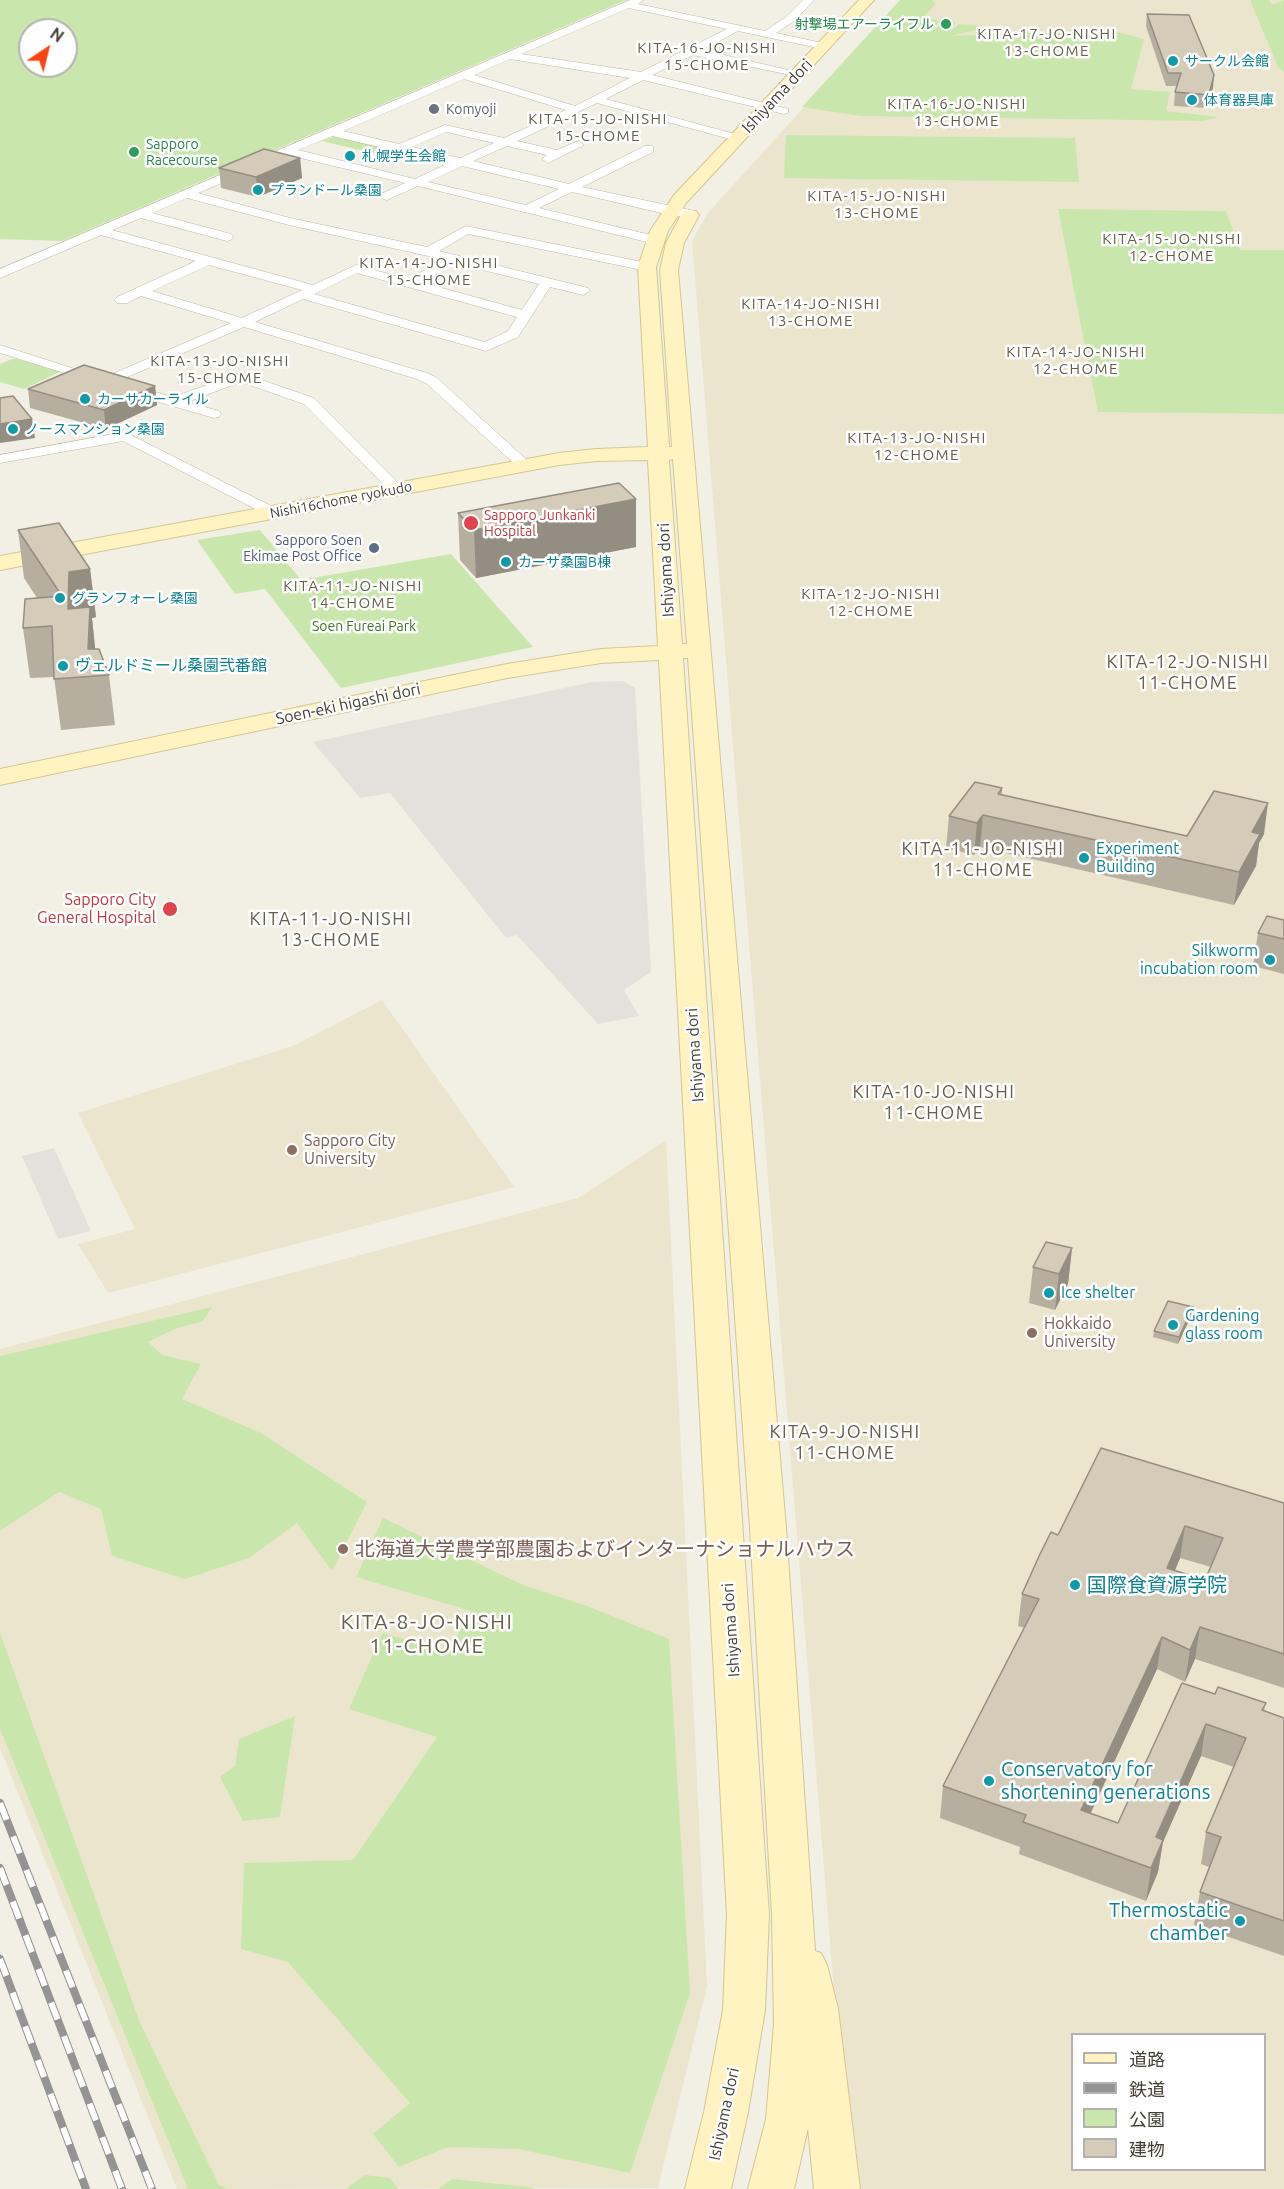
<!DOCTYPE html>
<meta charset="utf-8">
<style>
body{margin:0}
#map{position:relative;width:1284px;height:2189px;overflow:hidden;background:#f2efe4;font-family:Ubuntu,"Noto Sans JP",sans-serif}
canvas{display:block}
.legend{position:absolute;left:1071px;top:2033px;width:195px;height:138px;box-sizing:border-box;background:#fff;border:2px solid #b4b2ae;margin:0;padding:8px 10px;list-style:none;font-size:18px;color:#443f34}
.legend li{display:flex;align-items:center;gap:12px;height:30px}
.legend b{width:30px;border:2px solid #b4b2ae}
.north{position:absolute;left:18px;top:18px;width:60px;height:60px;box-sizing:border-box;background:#fff;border:2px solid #b4b2ae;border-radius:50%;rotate:35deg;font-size:16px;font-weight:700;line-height:24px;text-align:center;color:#443f34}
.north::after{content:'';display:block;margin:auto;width:21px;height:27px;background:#fc4311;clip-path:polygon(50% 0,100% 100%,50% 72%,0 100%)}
</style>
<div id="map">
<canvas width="1284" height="2189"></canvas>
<ul class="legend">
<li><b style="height:8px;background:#fff4c1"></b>道路</li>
<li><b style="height:8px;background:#949494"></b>鉄道</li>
<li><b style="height:16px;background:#c9e7ac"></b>公園</li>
<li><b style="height:16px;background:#d4cbb9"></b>建物</li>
</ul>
<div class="north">N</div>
</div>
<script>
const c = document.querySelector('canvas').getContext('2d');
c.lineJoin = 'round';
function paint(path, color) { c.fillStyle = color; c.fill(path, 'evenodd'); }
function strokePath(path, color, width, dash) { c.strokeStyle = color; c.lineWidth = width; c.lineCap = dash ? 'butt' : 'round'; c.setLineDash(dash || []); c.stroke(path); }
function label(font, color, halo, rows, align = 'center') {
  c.font = font + ' Ubuntu,"Noto Sans JP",sans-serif'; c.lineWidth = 5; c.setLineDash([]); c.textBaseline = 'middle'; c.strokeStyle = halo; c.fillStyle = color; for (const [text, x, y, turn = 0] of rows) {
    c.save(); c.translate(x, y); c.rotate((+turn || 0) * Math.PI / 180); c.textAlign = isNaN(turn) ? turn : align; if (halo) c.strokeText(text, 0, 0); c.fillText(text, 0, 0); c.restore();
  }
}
const education = new Path2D(`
 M901,0H1284V2189H850L692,241L708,213ZM1072,2034H1264V2170H1072Z
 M382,1000L514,1187L108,1293L78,1244L135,1229L78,1113L293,1046Z
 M666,1140L707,1986L658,2188L177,2189L0,1748V1349L578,1198Z`);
const green = new Path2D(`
 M0,0H626L62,241L0,239ZM30,30H66V66H30Z
 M900,0H932L936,4L923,17L940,21L934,27L937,28L943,20L956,22L950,28H940L952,30L959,24L984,26L977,30L949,36L1107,29L1144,39L1131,89L1170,92L1166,111L1219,117L1202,121L861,116L802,107Z
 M1250,0H1269L1272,5L1284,0V72L1278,67Z
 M786,135L1075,138L1079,182L784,178Z
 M334,136L401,152L389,157L322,141Z
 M1058,209L1226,211L1240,250H1284V414L1098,412Z
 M12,359H17L62,371L24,389L0,382V364Z
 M260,530L301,580L451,554L533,647L341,688L265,589L235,594L197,540Z
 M212,1307L203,1321L175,1329L148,1342L162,1355L201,1364L182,1399L261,1433L367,1502L332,1571L297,1523L249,1558L185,1579L112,1556L101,1509L59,1492L0,1531V1356Z
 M383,1518L523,1585L587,1606L669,1639L690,1993L630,2173L518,2149L448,2147L399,2167L373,2134L410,2103L288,1962L241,1949L244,1863L353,1860L437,1737L349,1709L382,1633L449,1650L471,1611L356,1577Z
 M0,1633L140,2023L219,2185L228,2189H188L0,1729Z
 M295,1716L280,1817L243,1821L220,1777L235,1766L239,1739Z
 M365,2175L390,2178L398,2189H346Z
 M453,2179L527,2187L536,2189H438Z`);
const parking = new Path2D(`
 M622,681L635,688L651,972L624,990L639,1016L598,1024L517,935L506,938L390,793L360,798L313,742L592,682Z
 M54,1148L91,1231L58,1239L22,1156Z`);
const street = new Path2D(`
 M630,0H644L638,4L765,31L786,17L803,0H814L794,21L776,33L827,44L828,46L823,49L738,31L702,50L801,73V77L693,55L652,75L788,109V113L784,114L643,80L606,99L742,136V140H734L597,103L517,141L557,150L578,141L584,145L548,163L542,159L547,155L507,146L473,161L569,184L645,146H653V152L582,187L695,211L697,214L695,217L670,215L572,192L539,208L659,237L661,240L659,243L655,244L418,186L387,200L383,199V193L405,183L288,155L198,193L290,218L427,247L466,226L652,264L653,267L652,270L647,271L468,234L439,251L588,288L590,291L583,295L550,287L518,337L486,351L303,299L255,322L427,373L437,378L529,462L531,465L529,468H519L427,384L417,379L244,327L106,386L0,353V345L103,378L231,323L141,296L127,303H117L115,300L117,297L196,261L101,235L0,278V269ZM629,8L727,29L641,72L521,54ZM510,59L630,78L575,106L474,75ZM464,79L566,110L504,138L445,125L399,144L343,131ZM446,132L494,143L460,158L412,147ZM332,136L449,163L415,179L298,150ZM462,166L559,189L526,205L428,182ZM187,198L289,225L446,260L407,279L356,265L313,285L112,230L141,218L227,241L231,240L233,237L231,234L152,213ZM459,264L539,284L522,310L420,282ZM209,265L302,290L242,318L152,291ZM357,273L517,317L508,331L485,342L314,294Z
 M241,373L314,398L401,486L404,489L401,492H391L304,404L241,382L187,402L219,411L221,414L219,417L214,418L124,392L122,389L129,385L173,397Z
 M125,432L277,509L280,512L272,517L267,515L123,441L0,463V455Z`);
const secondary = new Path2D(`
 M859,0H874L686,203L668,231L656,267L669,447H672L660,270L666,243L681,215L684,211H696L699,215L684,243L678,270L786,1528L815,1951L821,1953L827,1965L838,2009L860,2189H814L808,2128L794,2189H748L766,2119L774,2024L772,1915L750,1528L688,658H683L769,1915L765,2010L748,2112L731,2189H685L704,2112L723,2010L727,1915L659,660L601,663L507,678L0,785V769L507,664L601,649L658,646L648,460L596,461L559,465L0,570V556L559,453L596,449L648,447L638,267L650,231L674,195ZM673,459L687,644H682L669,460Z`);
const rail = new Path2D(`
 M0,1803L152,2189
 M0,1868L122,2189
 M0,1959L86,2189`);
const wall = new Path2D(`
 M1147,14L1213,88L1207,108L1174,106L1175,92L1177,86H1166L1146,26Z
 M300,158L302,178L258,197L221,188L219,168Z
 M155,386L157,405L106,429L30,408L28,389Z
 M636,499V547L476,578L460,560L458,513Z
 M18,530L90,569L96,617L92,618L95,649L109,675L115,725L61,730L54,677L30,678L23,628L37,598L24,578Z
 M1002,788V795L1187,836L1264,834L1259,843L1256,866L1234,905L980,847L974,855L946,848L949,816Z
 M1284,920V974L1253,966L1258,933Z
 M1072,1248L1068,1284L1055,1310L1029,1303L1033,1267Z
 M1193,1307L1192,1314L1178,1344L1153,1337L1154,1331Z
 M1284,1503V1688L1195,1659L1185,1682L1157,1669L1091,1813L1118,1823L1215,1694L1266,1703L1264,1711L1284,1718V1956L1194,1925L1200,1892L1209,1867L1201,1864L1206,1832L1234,1767L1201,1756L1163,1842L1158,1872L1146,1901L1019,1854L1020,1847L940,1818L943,1786L1025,1628L1018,1626L1022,1594L1058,1535ZM1180,1558L1211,1567L1205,1580L1175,1571Z`);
const shadedWall = new Path2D(`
 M1214,75L1213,88L1207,108L1209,95Z
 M300,158L302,178L258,197L256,177Z
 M155,386L157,405L106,429L104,410Z
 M32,419L35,438L0,443V424Z
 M636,499V547L476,578L474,530Z
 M90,569L96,617L92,618L96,657L95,676L68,609L69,572Z
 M1268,803L1264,834L1259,843L1256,866L1234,905L1239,872L1252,832Z
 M983,815L980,847L974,855L977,823Z
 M1072,1248L1068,1284L1055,1310L1059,1274Z
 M1193,1307L1192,1314L1178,1344L1179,1337Z
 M1185,1526L1180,1558L1162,1600L1167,1568Z
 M1200,1627L1195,1659L1185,1682L1190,1650Z
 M1162,1637L1157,1669L1077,1842L1081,1810Z
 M1206,1724L1201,1756L1163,1842L1158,1872L1146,1901L1156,1837Z`);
const building = new Path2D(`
 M1147,14L1189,15L1214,75L1209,95L1175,92L1181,73H1168Z
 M264,149L300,158L256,177L219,168Z
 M84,365L155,386L104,410L28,389Z
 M13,396L32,419L0,424V398Z
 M619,483L636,499L474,530L458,513Z
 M59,523L90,569L69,572L68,609L90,607L88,649H99L109,675L54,679L52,626L23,628L25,599L62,596L18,530Z
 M975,782L1002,788L998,794L1187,836L1214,791L1268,803L1252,832L1260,834L1239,872L983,815L977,823L949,816Z
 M1267,916L1284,920V939L1258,933Z
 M1046,1242L1072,1248L1059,1274L1033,1267Z
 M1168,1301L1193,1307L1179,1337L1154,1331Z
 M1101,1448L1284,1503V1654L1200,1627L1190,1650L1162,1637L1081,1810L1118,1823L1182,1683L1215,1694L1218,1687L1266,1703L1262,1710L1284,1718V1921L1200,1892L1221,1837L1206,1832L1246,1738L1206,1724L1156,1837L1163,1840L1151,1868L1023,1822L1026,1815L943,1786L1039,1599L1022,1594L1040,1554L1051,1532L1058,1535ZM1185,1526L1223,1538L1205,1580L1167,1568Z`);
const markers = [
 [946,24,6,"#2e9e5b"],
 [1173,61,6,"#0f9aa8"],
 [1192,100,6,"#0f9aa8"],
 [434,109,6,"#6b7280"],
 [134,152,6,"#2e9e5b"],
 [350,156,6,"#0f9aa8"],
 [258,190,6,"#0f9aa8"],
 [85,399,6,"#0f9aa8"],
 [13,429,6,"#0f9aa8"],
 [471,523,8,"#e0444e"],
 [374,548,6,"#5c6f8a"],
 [506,562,6,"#0f9aa8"],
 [60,598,6,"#0f9aa8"],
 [63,666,6,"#0f9aa8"],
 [1084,858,6,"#0f9aa8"],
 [170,909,8,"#e0444e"],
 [1270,960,6,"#0f9aa8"],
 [292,1150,6,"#8d6e63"],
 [1049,1293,6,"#0f9aa8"],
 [1173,1325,6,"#0f9aa8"],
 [1032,1333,6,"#8d6e63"],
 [343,1549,6,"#8d6e63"],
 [1075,1585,6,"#0f9aa8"],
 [989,1781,6,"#0f9aa8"],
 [1240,1921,6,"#0f9aa8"]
];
const farLeisurenames = [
 ["射撃場エアーライフル",934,24],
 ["Sapporo",146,144,"left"],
 ["Racecourse",146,160,"left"]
];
const farCulturenames = [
 ["サークル会館",1185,61],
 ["体育器具庫",1204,100],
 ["札幌学生会館",362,156],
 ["プランドール桑園",270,190],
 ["カーサカーライル",97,399],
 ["ノースマンション桑園",25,429],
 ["カーサ桑園B棟",518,562],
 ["グランフォーレ桑園",72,598]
];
const farWorshipnames = [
 ["Komyoji",446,109]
];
const farStreetnames = [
 ["Nishi16chome ryokudo",341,500,-11]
];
const farHealthnames = [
 ["Sapporo Junkanki",484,515],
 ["Hospital",484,531]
];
const farServicenames = [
 ["Sapporo Soen",362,540],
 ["Ekimae Post Office",362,556]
];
const farParknames = [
 ["Soen Fureai Park",364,626]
];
const farNeighbourhoodnames = [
 ["KITA-17-JO-NISHI",1047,34],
 ["13-CHOME",1047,51],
 ["KITA-16-JO-NISHI",707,48],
 ["15-CHOME",707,65],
 ["KITA-16-JO-NISHI",957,104],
 ["13-CHOME",957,121],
 ["KITA-15-JO-NISHI",598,119],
 ["15-CHOME",598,136],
 ["KITA-15-JO-NISHI",877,196],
 ["13-CHOME",877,213],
 ["KITA-15-JO-NISHI",1172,239],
 ["12-CHOME",1172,256],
 ["KITA-14-JO-NISHI",429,263],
 ["15-CHOME",429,280],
 ["KITA-14-JO-NISHI",811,304],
 ["13-CHOME",811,321],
 ["KITA-14-JO-NISHI",1076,352],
 ["12-CHOME",1076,369],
 ["KITA-13-JO-NISHI",220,361],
 ["15-CHOME",220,378],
 ["KITA-13-JO-NISHI",917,438],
 ["12-CHOME",917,455],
 ["KITA-11-JO-NISHI",353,586],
 ["14-CHOME",353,603],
 ["KITA-12-JO-NISHI",871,594],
 ["12-CHOME",871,611]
];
const streetNames = [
 ["Ishiyama dori",777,96,-47],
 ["Ishiyama dori",666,570,-93],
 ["Soen-eki higashi dori",348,704,-12],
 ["Ishiyama dori",695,1055,-94],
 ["Ishiyama dori",731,1630,-94],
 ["Ishiyama dori",724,2114,-78]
];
const cultureNames = [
 ["ヴェルドミール桑園弐番館",75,666],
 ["Experiment",1096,849],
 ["Building",1096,867],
 ["Silkworm",1258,951,"right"],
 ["incubation room",1258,969,"right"],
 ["Ice shelter",1061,1293],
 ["Gardening",1185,1316],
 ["glass room",1185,1334]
];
const healthNames = [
 ["Sapporo City",156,900],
 ["General Hospital",156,918]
];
const educationNames = [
 ["Sapporo City",304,1141],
 ["University",304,1159],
 ["Hokkaido",1044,1324],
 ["University",1044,1342]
];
const neighbourhoodNames = [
 ["KITA-12-JO-NISHI",1188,662],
 ["11-CHOME",1188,683],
 ["KITA-11-JO-NISHI",983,849],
 ["11-CHOME",983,870],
 ["KITA-11-JO-NISHI",331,919],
 ["13-CHOME",331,940],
 ["KITA-10-JO-NISHI",934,1092],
 ["11-CHOME",934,1113],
 ["KITA-9-JO-NISHI",845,1432],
 ["11-CHOME",845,1453]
];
const nearEducationnames = [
 ["北海道大学農学部農園およびインターナショナルハウス",355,1549]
];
const nearCulturenames = [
 ["国際食資源学院",1087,1585],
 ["Conservatory for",1001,1769],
 ["shortening generations",1001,1792],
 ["Thermostatic",1228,1910,"right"],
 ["chamber",1228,1933,"right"]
];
const nearNeighbourhoodnames = [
 ["KITA-8-JO-NISHI",427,1622],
 ["11-CHOME",427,1646]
];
paint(education, '#ece5cd');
paint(green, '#c9e7ac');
paint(parking, '#e3e1dc');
strokePath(street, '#beb7a7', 1);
strokePath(secondary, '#d3c693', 2);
paint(street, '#fff');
paint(secondary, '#fff4c1');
strokePath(rail, '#949494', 8);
strokePath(rail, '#fff', 6, [18]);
paint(wall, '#b6af9f');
paint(shadedWall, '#948e82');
paint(building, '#d4cbb9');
strokePath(building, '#948e82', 1.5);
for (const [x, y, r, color] of markers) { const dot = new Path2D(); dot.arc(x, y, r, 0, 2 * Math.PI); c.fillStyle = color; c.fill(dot); strokePath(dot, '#fff', 2); }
label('14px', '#27864d', '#fff', farLeisurenames, 'right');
label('14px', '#0d838f', '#fff', farCulturenames, 'left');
label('14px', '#5b616d', '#fff', farWorshipnames, 'left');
label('14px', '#443f34', '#fff', farStreetnames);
label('14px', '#be3a42', '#fff', farHealthnames, 'left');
label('14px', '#4e5e75', '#fff', farServicenames, 'right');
label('14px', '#407627', '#fff', farParknames);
c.letterSpacing = '1.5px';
label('15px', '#675e4b', '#fff', farNeighbourhoodnames);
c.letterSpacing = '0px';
label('16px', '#443f34', '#fff', streetNames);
label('16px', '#0d838f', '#fff', cultureNames, 'left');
label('16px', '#be3a42', '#fff', healthNames, 'right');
label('16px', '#785e54', '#fff', educationNames, 'left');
c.letterSpacing = '1.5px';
label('18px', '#675e4b', '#fff', neighbourhoodNames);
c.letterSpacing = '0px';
label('20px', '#785e54', '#fff', nearEducationnames, 'left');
label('20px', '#0d838f', '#fff', nearCulturenames, 'left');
c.letterSpacing = '1.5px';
label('21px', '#675e4b', '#fff', nearNeighbourhoodnames);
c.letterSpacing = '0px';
</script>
